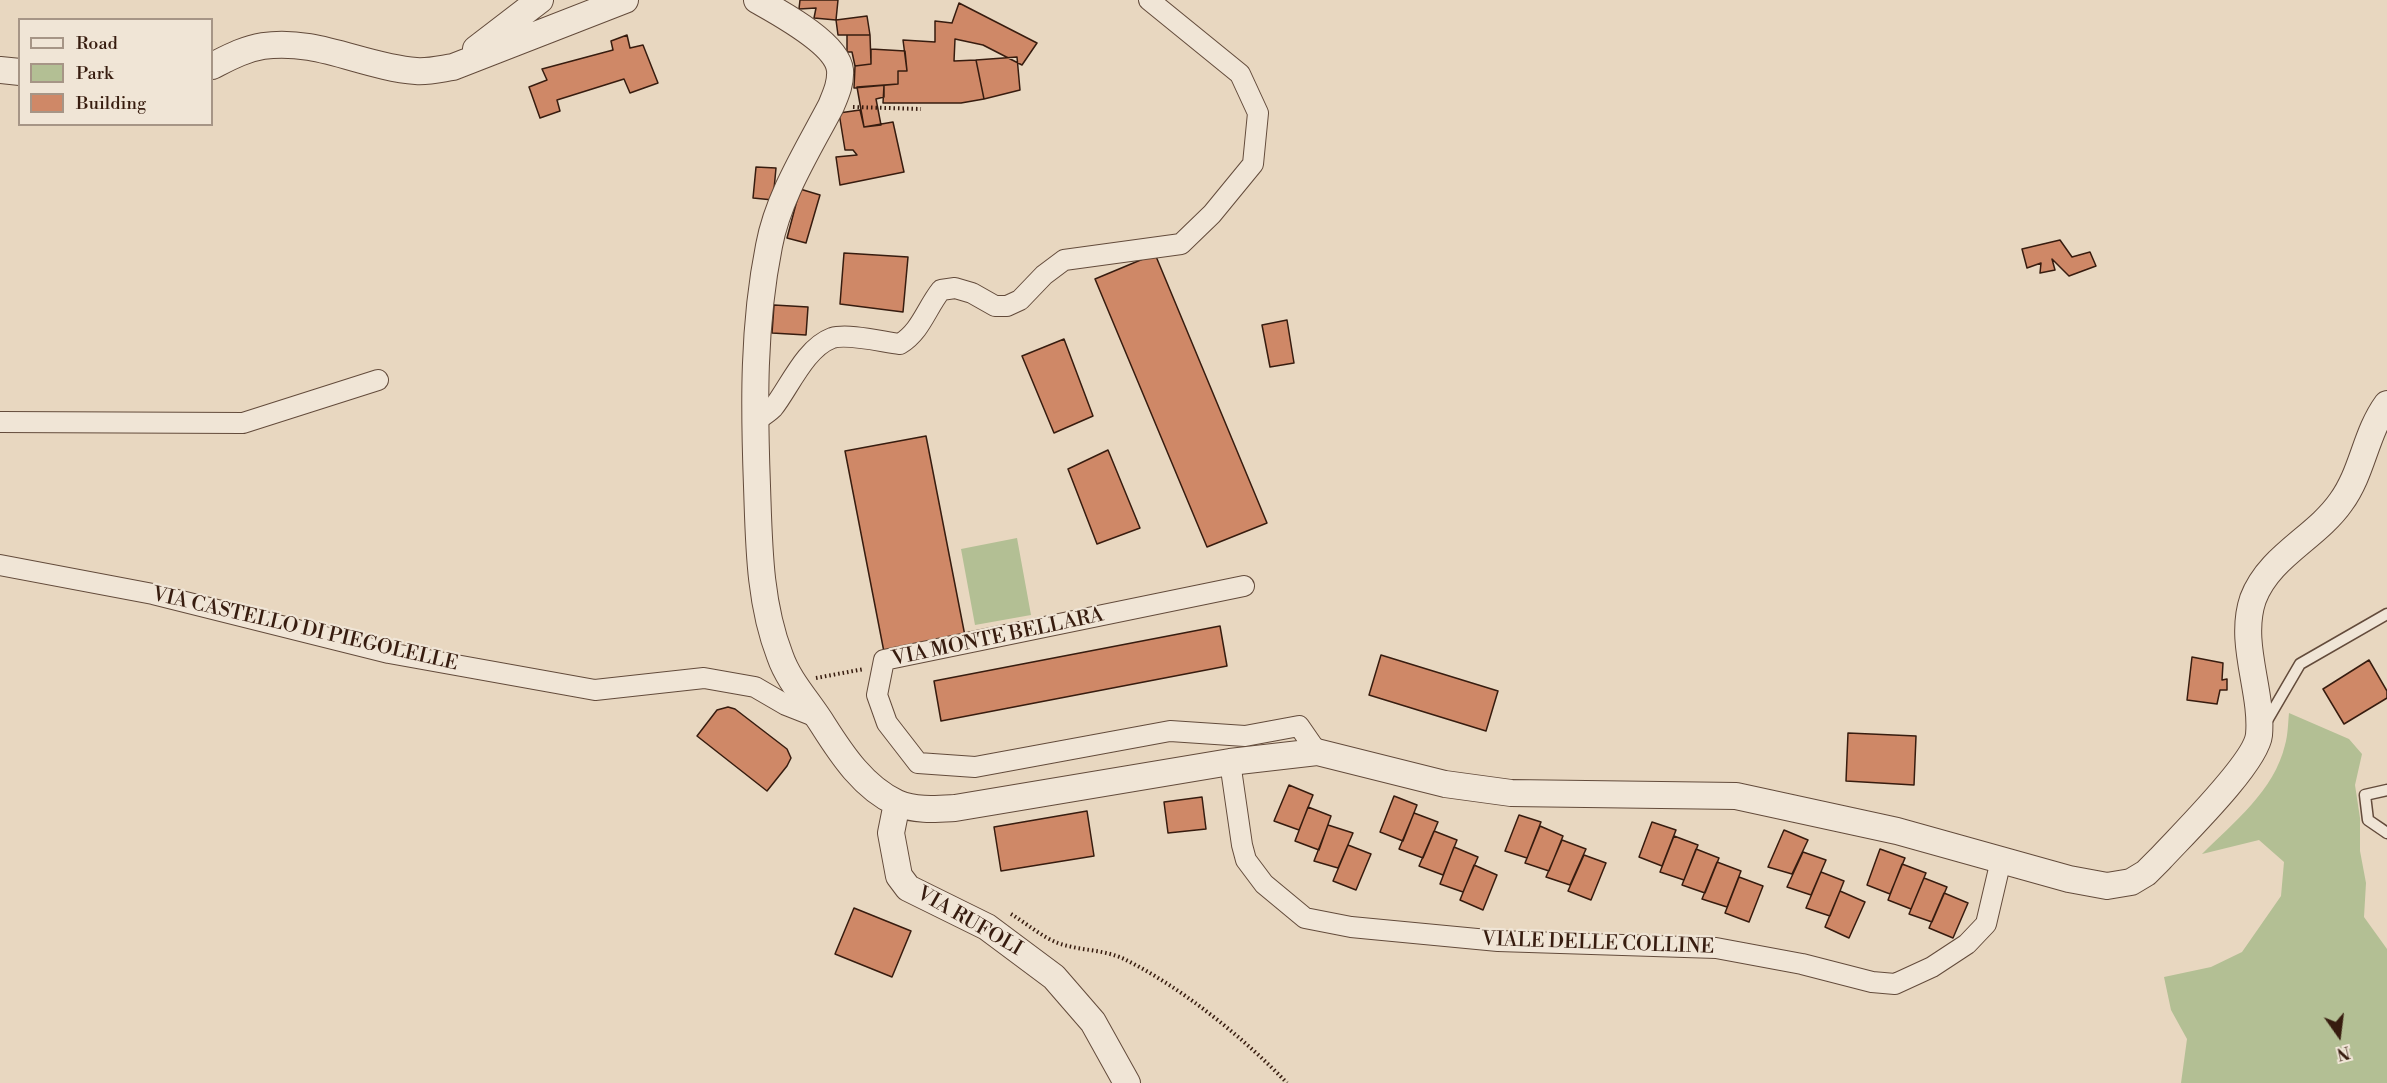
<!DOCTYPE html>
<style>
body{margin:0}
#map{position:relative;width:2387px;height:1083px;overflow:hidden;background:#e8d7c0;font-family:"Libre Bodoni",serif}
canvas{display:block}
.legend{position:absolute;left:18px;top:18px;width:195px;height:108px;box-sizing:border-box;background:#f0e5d6;border:2px solid #a69586;margin:0;padding:8px 10px;list-style:none;font-size:18px;color:#371c0f}
.legend li{display:flex;align-items:center;gap:12px;height:30px}
.legend b{width:30px;border:2px solid #a69586}
.north{position:absolute;left:2309px;top:1005px;width:60px;height:60px;-webkit-text-stroke:4px #f0e5d6;paint-order:stroke;rotate:166deg;font-size:16px;font-weight:700;line-height:24px;text-align:center;color:#371c0f}
.north::after{content:'';display:block;margin:auto;width:21px;height:27px;background:#371c0f;clip-path:polygon(50% 0,100% 100%,50% 72%,0 100%)}
</style>
<div id="map">
<canvas width="2387" height="1083"></canvas>
<ul class="legend">
<li><b style="height:8px;background:#f0e5d6"></b>Road</li>
<li><b style="height:16px;background:#b3bf94"></b>Park</li>
<li><b style="height:16px;background:#cf8867"></b>Building</li>
</ul>
<div class="north">N</div>
</div>
<script>
const c = document.querySelector('canvas').getContext('2d');
c.lineJoin = 'round';
function paint(path, color) { c.fillStyle = color; c.fill(path, 'evenodd'); }
function strokePath(path, color, width, dash) { c.strokeStyle = color; c.lineWidth = width; c.lineCap = dash ? 'butt' : 'round'; c.setLineDash(dash || []); c.stroke(path); }
function label(font, color, halo, rows, align = 'center') {
  c.font = font + ' "Libre Bodoni",serif'; c.lineWidth = 4.5; c.setLineDash([]); c.textBaseline = 'middle'; c.strokeStyle = halo; c.fillStyle = color; for (const [text, x, y, turn = 0] of rows) {
    c.save(); c.translate(x, y); c.rotate((+turn || 0) * Math.PI / 180); c.textAlign = isNaN(turn) ? turn : align; if (halo) c.strokeText(text, 0, 0); c.fillText(text, 0, 0); c.restore();
  }
}
const green = new Path2D(`
 M1017,538L1031,615L975,625L961,549Z
 M2289,713L2349,739L2362,754L2355,785L2360,818V851L2366,883L2364,917L2387,949V1083H2181L2187,1039L2171,1010L2164,977L2211,967L2242,952L2281,896L2284,862L2259,840L2202,854C2234,822 2274,791 2285,745C2288,735 2288,723 2289,713Z`);
const building = new Path2D(`
 M800,0H838L836,20L814,18L816,8L799,9Z
 M959,3L1037,43L1022,65L983,45L955,39L954,61L976,60L984,99L961,103H883L884,85L898,84V71H907L903,40L935,42V21L952,23Z
 M867,16L870,35H838L836,20Z
 M627,35L630,48L643,45L658,83L630,93L624,79L557,100L560,111L540,118L529,87L547,80L542,69L613,50L611,41Z
 M847,35H870L871,64L855,66L852,52H847Z
 M871,49L905,51L907,71H898V84L854,88L855,66L871,64Z
 M1017,57L1020,90L984,99L976,60Z
 M884,85V97L876,99L881,125L864,127L857,87Z
 M860,110L864,127L893,122L904,172L840,185L836,157L857,155L853,150H845L839,113Z
 M756,167L776,168L773,200L753,198Z
 M800,189L820,195L806,243L787,238Z
 M2060,240L2072,257L2090,252L2096,266L2069,276L2052,259L2055,270L2040,273L2041,263L2027,268L2022,249Z
 M844,253L908,257L903,312L840,304Z
 M1155,254L1267,523L1207,547L1095,279Z
 M774,305L808,307L806,335L772,333Z
 M1287,320L1294,363L1270,367L1262,325Z
 M1064,339L1093,416L1054,433L1022,356Z
 M926,436L965,636L884,652L845,451Z
 M1108,450L1140,528L1097,544L1068,469Z
 M1220,626L1227,666L941,721L934,681Z
 M1381,655L1498,691L1486,731L1369,695Z
 M2192,657L2223,663L2222,680L2227,679V690H2220L2217,704L2187,700Z
 M2369,660L2387,691V698L2344,724L2323,689Z
 M728,707L735,709L787,749L791,758L787,766L767,791L697,736L717,710Z
 M1848,733L1916,736L1914,785L1846,781Z
 M1289,785L1313,795L1299,830L1274,821Z
 M1394,796L1417,805L1403,841L1380,832Z
 M1202,797L1206,829L1168,833L1164,802Z
 M1308,807L1331,816L1319,850L1295,841Z
 M1087,811L1094,856L1001,871L994,827Z
 M1414,813L1438,822L1423,858L1399,849Z
 M1519,815L1541,822L1527,858L1505,851Z
 M1652,822L1676,830L1662,866L1639,857Z
 M1328,825L1353,833L1338,868L1314,861Z
 M1540,826L1563,836L1549,871L1525,863Z
 M1784,830L1808,840L1792,874L1768,867Z
 M1434,831L1457,840L1443,875L1419,866Z
 M1674,836L1698,845L1684,880L1660,872Z
 M1562,840L1586,849L1570,885L1546,877Z
 M1348,845L1371,854L1356,890L1333,881Z
 M1454,847L1478,857L1463,892L1440,884Z
 M1696,849L1719,858L1705,893L1682,885Z
 M1880,849L1905,858L1890,894L1867,885Z
 M1803,852L1826,860L1811,895L1787,887Z
 M1584,855L1606,863L1591,900L1568,891Z
 M1717,862L1741,871L1727,907L1702,899Z
 M1902,864L1926,873L1911,909L1888,900Z
 M1474,865L1497,875L1483,910L1460,900Z
 M1821,872L1844,881L1830,916L1806,908Z
 M1739,877L1763,886L1749,922L1725,913Z
 M1924,878L1947,887L1932,922L1909,914Z
 M1840,891L1865,902L1849,938L1825,927Z
 M1944,893L1968,903L1953,938L1929,928Z
 M854,908L911,931L892,977L835,954Z`);
const path = new Path2D(`
 M853,107L921,109
 M816,678L864,669
 M1011,914C1026,923 1042,937 1058,943C1080,951 1103,949 1124,959C1181,987 1244,1038 1287,1083`);
const service = new Path2D(`
 M2265,724L2300,664L2387,614
 M2387,790L2365,795L2368,820L2387,833`);
const minor = new Path2D(`
 M0,422L243,423L378,380
 M754,422C760,418 768,413 773,408C789,388 805,348 832,338C848,333 883,342 900,344C921,331 926,309 941,290L955,288L972,293L995,306H1007L1020,300L1044,275L1064,260L1181,244L1212,214L1253,164L1258,113L1240,74L1149,0
 M0,565L153,594L389,653L595,690L704,678L755,687L786,705L819,718
 M1244,586L884,660L877,695L887,723L918,763L975,767L1170,731L1245,736L1299,726L1317,752
 M1230,762L1242,845L1246,860L1264,884L1305,918L1351,927L1498,941L1716,948L1802,964L1872,982L1895,984L1932,967L1967,944L1986,924L2001,860`);
const tertiary = new Path2D(`
 M757,0C778,12 837,43 840,70C841,83 836,94 831,106C808,150 778,197 769,246C753,326 754,405 757,486C759,543 759,602 780,656C789,682 809,702 823,725C842,755 864,788 897,803C915,811 937,809 955,808L1230,762L1317,752L1445,784L1511,793L1736,796L1897,831L2069,879L2107,886L2131,882L2146,873L2160,859C2182,835 2256,763 2259,735C2263,691 2238,643 2253,599C2269,556 2316,538 2341,502C2363,472 2365,434 2387,404
 M476,49L540,0
 M212,66C228,58 244,49 263,46C316,38 364,67 416,71C428,72 440,69 453,67L625,0
 M0,70L20,72
 M897,803L891,833L899,876L908,888L987,927L1054,977L1093,1022L1127,1083`);
const streetNames = [
 ["VIA CASTELLO DI PIEGOLELLE",305,630,13],
 ["VIA MONTE BELLARA",998,638,-12],
 ["VIA RUFOLI",969,922,30],
 ["VIALE DELLE COLLINE",1598,944,2]
];
paint(green, '#b3bf94');
paint(building, '#cf8867');
strokePath(building, '#371c0f', 1.5);
strokePath(service, '#634b3b', 13);
strokePath(minor, '#634b3b', 22);
strokePath(tertiary, '#634b3b', 28);
strokePath(path, '#371c0f', 4, [1.5, 3]);
strokePath(service, '#f0e5d6', 10);
strokePath(minor, '#f0e5d6', 20);
strokePath(tertiary, '#f0e5d6', 26);
label('20px', '#371c0f', '#f0e5d6', streetNames);
</script>
